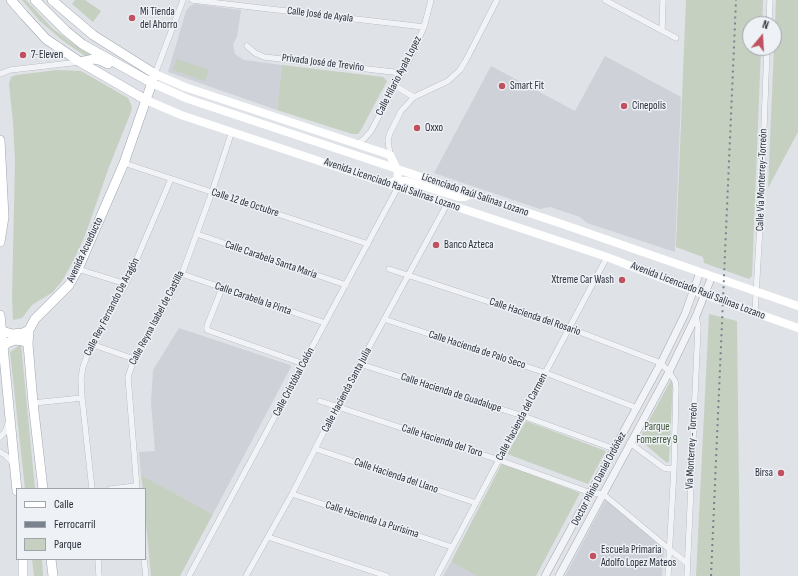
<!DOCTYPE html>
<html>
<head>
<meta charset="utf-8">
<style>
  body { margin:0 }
  #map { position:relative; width:798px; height:576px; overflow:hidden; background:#dfe2e7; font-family:"Sofia Sans Condensed",sans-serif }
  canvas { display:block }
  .legend { position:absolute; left:16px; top:488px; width:130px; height:72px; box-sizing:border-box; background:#eef1f5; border:1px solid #a0a4ab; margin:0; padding:5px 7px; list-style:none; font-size:12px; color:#2a303c }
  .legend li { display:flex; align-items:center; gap:8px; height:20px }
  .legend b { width:20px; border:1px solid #a0a4ab }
  .north { position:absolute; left:742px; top:16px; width:40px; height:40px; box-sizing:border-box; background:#eef1f5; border:1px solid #a0a4ab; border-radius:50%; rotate:18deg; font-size:11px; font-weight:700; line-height:16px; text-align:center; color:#2a303c }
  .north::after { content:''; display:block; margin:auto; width:14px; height:18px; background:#bf5160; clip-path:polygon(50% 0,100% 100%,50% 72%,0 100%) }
</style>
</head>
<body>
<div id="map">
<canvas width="798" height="576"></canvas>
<ul class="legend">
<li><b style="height:5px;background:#fff"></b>Calle</li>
<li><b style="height:5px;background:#7a828f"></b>Ferrocarril</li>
<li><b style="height:11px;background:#c5d0c1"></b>Parque</li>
</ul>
<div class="north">N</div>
</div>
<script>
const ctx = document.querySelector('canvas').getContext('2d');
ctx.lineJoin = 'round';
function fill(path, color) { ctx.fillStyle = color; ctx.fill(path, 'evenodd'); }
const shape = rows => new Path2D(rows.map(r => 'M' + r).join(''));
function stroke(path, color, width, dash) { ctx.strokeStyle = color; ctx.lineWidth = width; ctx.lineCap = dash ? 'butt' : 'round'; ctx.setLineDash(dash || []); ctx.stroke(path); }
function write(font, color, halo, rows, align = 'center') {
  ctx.font = font + ' "Sofia Sans Condensed",sans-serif'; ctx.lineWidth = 3; ctx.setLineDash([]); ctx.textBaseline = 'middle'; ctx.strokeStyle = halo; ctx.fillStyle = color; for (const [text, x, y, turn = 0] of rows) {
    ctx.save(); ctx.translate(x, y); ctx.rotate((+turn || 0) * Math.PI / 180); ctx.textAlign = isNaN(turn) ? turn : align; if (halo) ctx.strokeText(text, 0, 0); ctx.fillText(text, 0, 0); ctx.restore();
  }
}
fill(shape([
  [195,4,241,10,237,37,233,44,235,54,244,60,282,65,277,110,168,72,186,11,190,6],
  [605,56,681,97,675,252,587,223,580,217,550,207,540,209,434,173,491,66,575,111],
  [179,328,290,365,291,367,213,514,141,475,139,452,155,451,151,403,153,370],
  [607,497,664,548,662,576,565,576],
  [451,562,477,576,443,576]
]), '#ced1d8');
fill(shape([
  [22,0,26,0,52,28,73,44,93,56,85,56,62,40,40,21],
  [75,0,85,0,101,11,93,22,72,4],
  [686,0,763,0,762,24,750,24,750,48,761,48,752,276,749,279,704,263,703,257,676,247],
  [776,0,798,0,798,132,768,188],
  [177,59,209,70,205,81,173,70],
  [282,65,383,77,387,81,361,130,358,134,352,134,277,110],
  [57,70,81,71,128,98,132,107,131,112,109,167,86,233,74,260,62,281,53,292,32,305,22,318,13,320,12,298,15,161,13,122,9,84,11,77,16,75],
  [709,314,737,321,740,576,696,576],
  [21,344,35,489,25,489,10,352],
  [671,380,673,381,669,461,667,463,641,441,640,437],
  [526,421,606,451,588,484,507,454],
  [502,463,580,493,536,576,477,576,451,562],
  [141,475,213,514,180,576,151,576,145,513,145,489,143,489],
  [32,559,42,559,43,576,34,576]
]), '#c5d0c1');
const minor = shape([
  [192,0,424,27],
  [605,0,676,38],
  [769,24,770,0],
  [662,31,663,0],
  [247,46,255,53,264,57,402,73],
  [0,74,10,70,80,62],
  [155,74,183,0],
  [395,86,414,97],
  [356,144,364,139,371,131,412,54,424,27,431,0],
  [390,155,388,140,390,133,401,111,414,97,448,81,460,70,465,62,497,0],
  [124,163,368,244],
  [197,234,346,285],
  [78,269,126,284],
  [389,269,569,328,661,363,669,372,675,381,676,388,674,468,668,576],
  [182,274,325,323],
  [222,288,207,326,207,330,304,364],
  [755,313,761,206,767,48],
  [384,319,546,373,637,408],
  [91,344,134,359],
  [360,364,523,416,609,447],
  [320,401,499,460,591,493,603,494,669,549,687,563],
  [33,403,82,398],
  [0,437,5,432,9,421],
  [630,443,664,468,669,469,674,468],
  [316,449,476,503],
  [0,452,5,455,13,463],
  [92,489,82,398,81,378,83,367,91,344,126,284,171,179],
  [110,489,136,486],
  [137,489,128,377,134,359,163,309,182,274,212,192,232,131],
  [292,494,452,547],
  [268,537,387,576],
  [98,559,99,576],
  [144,559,146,576],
  [189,576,398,187],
  [246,576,292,494,337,406,447,204],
  [437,576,607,257],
  [687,576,698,327,696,316]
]);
const tertiary = shape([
  [545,576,661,363,685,314,700,272],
  [559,576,669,372,696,316,712,276]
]);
const primary = shape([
  [11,0,24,15,46,39,80,62,146,100],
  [35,0,66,31,82,44,152,83],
  [80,62,94,59,99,60,108,64],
  [0,140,4,217,0,242],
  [0,315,17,491],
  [2,331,12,334,23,333,29,330],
  [3,347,7,343,15,340,23,341,28,344],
  [43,489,33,403,28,344,29,330,35,319,69,285,78,269,124,163,155,74,93,35,52,0],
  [23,559,23,576],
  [51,559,53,576]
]);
stroke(minor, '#a5a9b0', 6);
stroke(tertiary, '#a5a9b0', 8);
stroke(primary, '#a0a7b1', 10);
stroke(minor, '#f1f3f6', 5.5);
stroke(tertiary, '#f1f3f6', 7);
stroke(shape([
  [155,74,185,87,390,155,398,172,397,180,389,184],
  [152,83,188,99,562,224,798,306],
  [146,100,181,115,607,257,706,295,798,328],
  [398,187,402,181,407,181,458,197,465,197,471,194]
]), '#fff', 8);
stroke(primary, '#fff', 9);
stroke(shape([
  [711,576,736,0]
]), '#7a828f', 2, [2, 4]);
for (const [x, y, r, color] of [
  [132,18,4,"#bf5160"],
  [23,55,4,"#bf5160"],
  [502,86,4,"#bf5160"],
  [624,106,4,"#bf5160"],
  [417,128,4,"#bf5160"],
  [436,245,4,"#bf5160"],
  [622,280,4,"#bf5160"],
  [781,473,4,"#bf5160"],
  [593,556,4,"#bf5160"]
]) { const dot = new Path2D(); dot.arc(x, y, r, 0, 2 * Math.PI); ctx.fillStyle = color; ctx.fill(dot); stroke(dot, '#eef1f5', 1.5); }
write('11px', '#2a303c', '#eef1f5', [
  ["Mi Tienda",140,12],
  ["del Ahorro",140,25],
  ["7-Eleven",31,55],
  ["Smart Fit",510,86],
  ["Cinepolis",632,106],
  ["Oxxo",425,128],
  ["Banco Azteca",444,245],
  ["Xtreme Car Wash",614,280,"right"],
  ["Birsa",773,473,"right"],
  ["Escuela Primaria",601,550],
  ["Adolfo Lopez Mateos",601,563]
], 'left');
write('11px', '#2a303c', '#eef1f5', [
  ["Calle José de Ayala",320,15,7],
  ["Privada José de Treviño",323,63,7],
  ["Calle Hilario Ayala Lopez",399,76,-63],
  ["Calle Vía Monterrey-Torreón",762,180,-88],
  ["Avenida Licenciado Raúl Salinas Lozano",392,185,19],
  ["Licenciado Raúl Salinas Lozano",475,195,19],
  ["Calle 12 de Octubre",245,203,18],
  ["Avenida Acueducto",85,250,-65],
  ["Calle Carabela Santa María",271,260,19],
  ["Avenida Licenciado Raúl Salinas Lozano",698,291,21],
  ["Calle Carabela la Pinta",253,299,19],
  ["Calle Rey Fernando De Aragón",112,307,-63],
  ["Calle Hacienda del Rosario",535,317,19],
  ["Calle Reyna Isabel de Castilla",157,318,-62],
  ["Calle Hacienda de Palo Seco",477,350,18],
  ["Calle Cristóbal Colón",294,382,-62],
  ["Calle Hacienda Santa Julia",347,390,-62],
  ["Calle Hacienda de Guadalupe",451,393,18],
  ["Calle Hacienda del Carmen",522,417,-62],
  ["Calle Hacienda del Toro",442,441,18],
  ["Via Monterrey - Torreón",692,446,-87],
  ["Calle Hacienda del Llano",396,476,19],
  ["Doctor Plinio Daniel Ordóñez",599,479,-62],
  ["Calle Hacienda La Purísima",372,520,18]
]);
write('11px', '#3e5639', '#eef1f5', [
  ["Parque",657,427],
  ["Fomerrey 9",657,440]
]);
</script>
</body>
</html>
